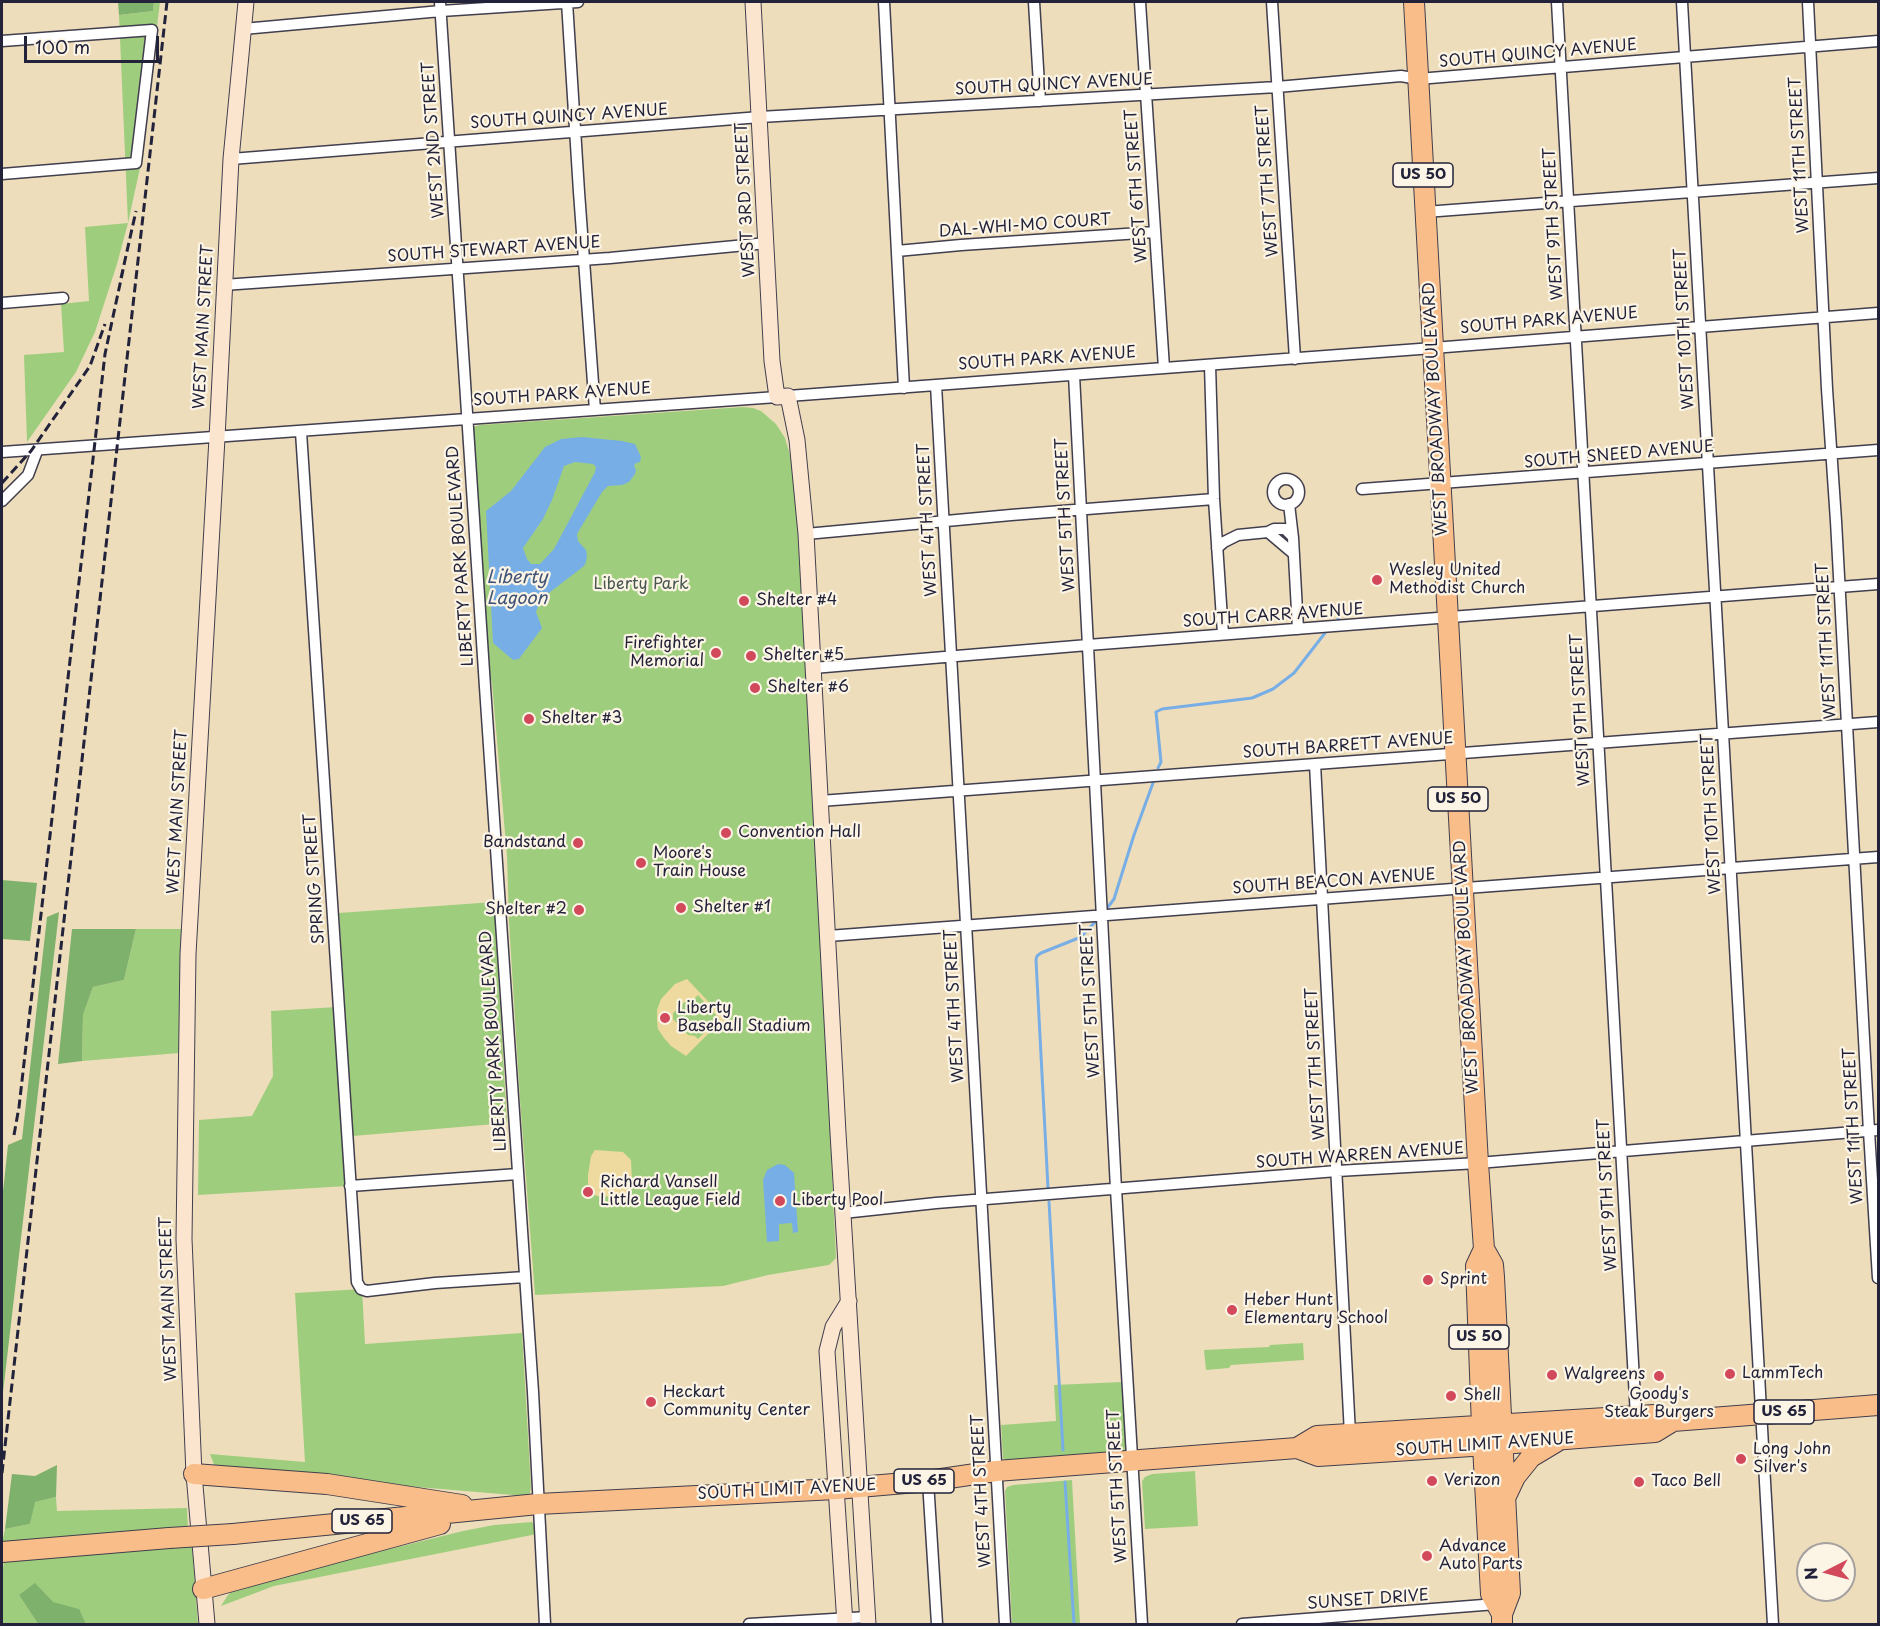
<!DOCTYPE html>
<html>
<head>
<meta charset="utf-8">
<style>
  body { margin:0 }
  #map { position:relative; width:1880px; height:1626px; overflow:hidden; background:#edb; font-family:"Playpen Sans",sans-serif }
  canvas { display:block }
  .frame { position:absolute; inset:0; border:3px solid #22223b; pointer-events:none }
  .north { position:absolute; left:1796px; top:1542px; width:60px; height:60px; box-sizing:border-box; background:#fcf5e5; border:2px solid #a5a1a1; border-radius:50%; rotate:264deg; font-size:16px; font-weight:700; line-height:24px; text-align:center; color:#22223b }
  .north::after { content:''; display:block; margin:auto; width:21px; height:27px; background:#d1495b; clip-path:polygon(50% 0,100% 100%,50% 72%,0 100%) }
  .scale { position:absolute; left:24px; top:36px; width:135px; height:27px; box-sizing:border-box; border:3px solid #22223b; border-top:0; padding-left:8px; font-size:18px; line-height:21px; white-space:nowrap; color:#22223b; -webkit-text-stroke:4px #fcf5e5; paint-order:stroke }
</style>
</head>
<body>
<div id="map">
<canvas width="1880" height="1626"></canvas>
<div class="frame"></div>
<div class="north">N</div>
<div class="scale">100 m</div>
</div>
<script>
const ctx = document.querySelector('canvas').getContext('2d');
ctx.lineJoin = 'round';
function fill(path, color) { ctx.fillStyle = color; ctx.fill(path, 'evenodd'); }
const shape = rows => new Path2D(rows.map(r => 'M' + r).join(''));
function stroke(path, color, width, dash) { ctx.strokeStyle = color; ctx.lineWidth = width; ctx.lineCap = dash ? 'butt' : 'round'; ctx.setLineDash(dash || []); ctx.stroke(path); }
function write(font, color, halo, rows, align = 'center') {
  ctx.font = font + ' "Playpen Sans",sans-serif'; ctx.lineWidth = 4.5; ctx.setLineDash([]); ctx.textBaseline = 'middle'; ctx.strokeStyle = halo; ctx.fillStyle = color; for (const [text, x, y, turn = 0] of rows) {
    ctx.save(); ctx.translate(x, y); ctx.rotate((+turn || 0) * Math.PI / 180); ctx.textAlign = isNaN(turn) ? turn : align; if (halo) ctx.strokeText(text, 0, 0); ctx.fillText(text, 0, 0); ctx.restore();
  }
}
fill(shape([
  [154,2,160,2,140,168,128,223,117,264,95,332,76,372,27,442,24,355,64,352,61,304,89,301,85,227,128,223,119,15,153,11],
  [743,407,753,408,761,411,776,424,785,438,792,462,795,486,817,858,836,1258,829,1265,768,1275,723,1286,535,1295,520,1100,509,922,507,856,492,683,486,659,471,433,473,427,480,425],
  [494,902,507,1123,353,1136,339,913],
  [136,929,181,929,179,1053,82,1061,83,1015,93,987,124,980],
  [337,1007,347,1186,198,1195,199,1120,252,1116,273,1076,271,1011],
  [362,1289,365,1344,522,1333,531,1487,530,1493,525,1496,225,1471,215,1467,210,1454,305,1462,295,1293],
  [1303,1343,1304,1360,1231,1365,1229,1368,1206,1370,1204,1350,1269,1347,1270,1345],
  [1122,1382,1126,1445,1124,1451,1116,1454,1009,1462,1003,1458,1001,1425,1056,1421,1054,1385],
  [1195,1471,1198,1526,1145,1529,1142,1481,1145,1477,1152,1474],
  [1072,1480,1080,1624,1012,1624,1005,1491,1007,1487,1013,1485],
  [56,1497,57,1511,187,1508,188,1529,2,1543,5,1529,30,1524,34,1502],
  [532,1522,536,1526,537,1534,274,1586,221,1606,228,1595,235,1589,247,1584,463,1531,494,1525],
  [192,1545,198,1624,86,1624,78,1609,19,1595,38,1624,2,1624,2,1579,4,1560]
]), '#9ece7d');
fill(shape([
  [118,2,154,2,153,11,119,15],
  [2,880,37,883,30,941,2,939],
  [59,912,2,1401,2,1201,8,1145,22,1139,47,917],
  [72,929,136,929,124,980,93,987,83,1015,82,1061,58,1064],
  [57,1465,56,1497,35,1502,30,1524,5,1529,12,1474,35,1476],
  [35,1583,53,1602,79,1609,86,1624,38,1624,19,1595]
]), '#7eb16c');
fill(shape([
  [687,979,719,1013,725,1013,727,1018,724,1023,719,1023,686,1056,671,1046,664,1038,658,1029,657,1020,657,1010,661,999,675,984],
  [698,995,716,1015,716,1021,698,1039,695,1036,688,1035,673,1019,673,1013,688,999,695,998],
  [595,1150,623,1152,631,1160,632,1181,630,1194,622,1197,597,1196,592,1193,588,1184,588,1175,591,1156]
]), '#eeda9e');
fill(shape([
  [582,437,622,441,635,444,641,457,640,462,636,463,634,466,636,470,635,474,629,482,622,485,608,486,602,492,577,534,578,541,586,550,587,556,586,562,584,566,545,596,539,604,536,612,542,628,519,659,513,660,493,643,486,511,511,491,545,447,561,439],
  [575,462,593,464,596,467,595,472,554,549,540,564,531,564,527,559,523,548,543,519,552,500,564,466],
  [778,1164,785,1165,794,1173,798,1232,793,1233,792,1223,779,1224,779,1241,767,1242,763,1180,767,1170]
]), '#78aee6');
stroke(shape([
  [1338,619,1339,617],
  [1158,768,1161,762,1156,712,1162,709,1252,698,1273,689,1294,673,1325,633],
  [1108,907,1114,899,1134,835,1153,783],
  [1048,1188,1036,960,1037,956,1041,953,1081,937,1095,922],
  [1049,1202,1063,1450],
  [1065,1482,1074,1624]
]), '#78aee6', 3);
const street = shape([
  [440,2,485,687,533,1392,545,1624],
  [567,2,579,192,595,410],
  [884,2,904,388],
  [1034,2,1040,101],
  [1140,2,1164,368],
  [1272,2,1295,359],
  [1557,2,1636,1416],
  [1682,2,1773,1624],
  [1808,2,1827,389,1836,521,1869,1131,1878,1278],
  [243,29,441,11,578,2],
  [2,41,152,30,136,163,2,174],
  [231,159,760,117,1277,87,1401,76,1418,79,1878,41],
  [1425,212,1878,178],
  [897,251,961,245,1155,232],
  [223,285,610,258,767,243],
  [2,303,63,298],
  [1210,365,1214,499,1223,634],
  [1074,375,1116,1189,1142,1624],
  [936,385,1005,1624],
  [788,396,1433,348,1878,313],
  [301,432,357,1282,361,1289,367,1291,435,1283,525,1277],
  [2,452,777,397],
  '1273 492a13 13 0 1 1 26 0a13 13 0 1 1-26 0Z',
  [1362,489,1878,450],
  [2,501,28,475,37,451],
  [1289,504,1293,538,1298,629],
  [1268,532,1294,554],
  [806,534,1011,515,1214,499],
  [1217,548,1224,542,1238,535,1268,532,1274,529,1285,529,1293,537],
  [813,668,1088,645,1878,584],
  [1315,764,1350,1434],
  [820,801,1878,722],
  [828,936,1878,857],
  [350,1186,518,1174],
  [843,1213,936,1203,1337,1171,1478,1163,1878,1130],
  [928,1481,937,1624],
  [749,1624,868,1617],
  [1242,1624,1496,1604]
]);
const secondary = shape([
  [753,2,772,361,777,397,788,396,797,440,806,534,838,1133,868,1624],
  [207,1624,194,1474,184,1239,188,954,217,438,231,159,246,2],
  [845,1624,827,1351,833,1327,849,1301]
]);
const highway = shape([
  [1414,2,1478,1163,1484,1249,1493,1265,1494,1277,1510,1593,1502,1614,1502,1624],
  [1484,1249,1476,1266,1482,1427,1491,1594,1502,1614],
  [1297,1448,1318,1456,1502,1444,1655,1432,1673,1421],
  [194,1474,327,1484,462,1505],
  [1506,1496,1515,1477,1531,1457,1556,1442],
  [233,1534,538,1504,836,1489,928,1481,996,1471,1297,1448,1317,1436,1654,1415,1673,1421,1878,1405],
  [2,1552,169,1538],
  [203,1589,440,1524]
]);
stroke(street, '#413e4e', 13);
stroke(secondary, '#413e4e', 17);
stroke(highway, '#413e4e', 22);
stroke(street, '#fff', 10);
stroke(secondary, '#fce5cf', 15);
stroke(highway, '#f8bd88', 20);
stroke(shape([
  [121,278,136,211],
  [2,483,31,451,90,366,105,324],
  [14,1135,19,1107,105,354,123,270],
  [2,1473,167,2]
]), '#22223b', 3, [9, 4.5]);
const highwayBridge = shape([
  [169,1538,233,1534]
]);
stroke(highwayBridge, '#413e4e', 22, []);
stroke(highwayBridge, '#f8bd88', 20);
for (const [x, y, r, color] of [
  [1377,580,6,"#d1495b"],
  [744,601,6,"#d1495b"],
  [716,653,6,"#d1495b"],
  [751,656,6,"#d1495b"],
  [755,688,6,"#d1495b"],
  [529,719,6,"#d1495b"],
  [726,833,6,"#d1495b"],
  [578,843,6,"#d1495b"],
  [641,863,6,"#d1495b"],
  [681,908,6,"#d1495b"],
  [579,910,6,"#d1495b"],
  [665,1018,6,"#d1495b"],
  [588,1192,6,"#d1495b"],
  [780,1201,6,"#d1495b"],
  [1428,1280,6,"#d1495b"],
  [1232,1310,6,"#d1495b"],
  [1730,1374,6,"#d1495b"],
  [1552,1375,6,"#d1495b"],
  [1659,1376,6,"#d1495b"],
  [1451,1396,6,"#d1495b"],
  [651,1402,6,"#d1495b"],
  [1741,1459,6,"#d1495b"],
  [1432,1481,6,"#d1495b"],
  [1639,1482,6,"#d1495b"],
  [1427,1556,6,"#d1495b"]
]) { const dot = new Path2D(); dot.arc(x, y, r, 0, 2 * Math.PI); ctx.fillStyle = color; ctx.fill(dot); stroke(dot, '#fcf5e5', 2); }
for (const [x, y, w] of [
  [1423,175,60],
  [1458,799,60],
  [1479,1337,60],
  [1784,1412,60],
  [924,1481,60],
  [362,1521,60]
]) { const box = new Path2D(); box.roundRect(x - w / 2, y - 12, w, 24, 4.5); ctx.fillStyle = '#fcf5e5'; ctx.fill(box); stroke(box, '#22223b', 1.5); }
write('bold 15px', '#22223b', null, [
  ["US 50",1423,175],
  ["US 50",1458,799],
  ["US 50",1479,1337],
  ["US 65",1784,1412],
  ["US 65",924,1481],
  ["US 65",362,1521]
]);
write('16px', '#22223b', '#fcf5e5', [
  ["SOUTH QUINCY AVENUE",1538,54,-5],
  ["SOUTH QUINCY AVENUE",1054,85,-3],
  ["SOUTH QUINCY AVENUE",569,117,-4],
  ["WEST 2ND STREET",434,140,-94],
  ["WEST 11TH STREET",1800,155,-93],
  ["WEST 7TH STREET",1268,181,-94],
  ["WEST 6TH STREET",1137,186,-94],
  ["WEST 3RD STREET",746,200,-93],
  ["WEST 9TH STREET",1554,224,-93],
  ["DAL-WHI-MO COURT",1025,226,-4],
  ["SOUTH STEWART AVENUE",494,250,-4],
  ["SOUTH PARK AVENUE",1549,321,-5],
  ["WEST MAIN STREET",204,327,-87],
  ["WEST 10TH STREET",1685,329,-93],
  ["SOUTH PARK AVENUE",1047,359,-4],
  ["SOUTH PARK AVENUE",562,395,-4],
  ["WEST BROADWAY BOULEVARD",1436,409,-93],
  ["SOUTH SNEED AVENUE",1619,455,-5],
  ["WEST 5TH STREET",1066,515,-93],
  ["WEST 4TH STREET",928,520,-93],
  ["LIBERTY PARK BOULEVARD",461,556,-94],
  ["SOUTH CARR AVENUE",1273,616,-4],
  ["WEST 11TH STREET",1827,641,-93],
  ["WEST 9TH STREET",1581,710,-93],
  ["SOUTH BARRETT AVENUE",1348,746,-4],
  ["WEST MAIN STREET",178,812,-87],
  ["WEST 10TH STREET",1712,814,-93],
  ["SPRING STREET",315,879,-94],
  ["SOUTH BEACON AVENUE",1334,882,-4],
  ["WEST BROADWAY BOULEVARD",1467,967,-93],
  ["WEST 5TH STREET",1091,1001,-93],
  ["WEST 4TH STREET",955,1006,-93],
  ["LIBERTY PARK BOULEVARD",494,1041,-94],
  ["WEST 7TH STREET",1316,1064,-93],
  ["WEST 11TH STREET",1854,1126,-93],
  ["SOUTH WARREN AVENUE",1360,1156,-4],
  ["WEST 9TH STREET",1608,1195,-93],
  ["WEST MAIN STREET",169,1299,-92],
  ["SOUTH LIMIT AVENUE",1485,1445,-4],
  ["WEST 5TH STREET",1118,1486,-93],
  ["SOUTH LIMIT AVENUE",787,1490,-3],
  ["WEST 4TH STREET",982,1491,-93],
  ["SUNSET DRIVE",1368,1600,-4]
]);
write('16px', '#22223b', '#fcf5e5', [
  ["Wesley United",1389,571],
  ["Methodist Church",1389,589],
  ["Shelter #4",756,601],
  ["Firefighter",704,644,"right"],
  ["Memorial",704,662,"right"],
  ["Shelter #5",763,656],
  ["Shelter #6",767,688],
  ["Shelter #3",541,719],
  ["Convention Hall",738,833],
  ["Bandstand",566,843,"right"],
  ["Moore's",653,854],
  ["Train House",653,872],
  ["Shelter #1",693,908],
  ["Shelter #2",567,910,"right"],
  ["Liberty",677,1009],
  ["Baseball Stadium",677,1027],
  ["Richard Vansell",600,1183],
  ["Little League Field",600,1201],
  ["Liberty Pool",792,1201],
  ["Sprint",1440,1280],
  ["Heber Hunt",1244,1301],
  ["Elementary School",1244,1319],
  ["LammTech",1742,1374],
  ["Walgreens",1564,1375],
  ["Heckart",663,1393],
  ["Community Center",663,1411],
  ["Goody's",1659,1395,"center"],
  ["Steak Burgers",1659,1413,"center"],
  ["Shell",1463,1396],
  ["Long John",1753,1450],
  ["Silver's",1753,1468],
  ["Verizon",1444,1481],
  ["Taco Bell",1651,1482],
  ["Advance",1439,1547],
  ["Auto Parts",1439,1565]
], 'left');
write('16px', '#47564f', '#fcf5e5', [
  ["Liberty Park",641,585]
]);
write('italic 18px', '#405377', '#fcf5e5', [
  ["Liberty",517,578],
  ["Lagoon",517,599]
]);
</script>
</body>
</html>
